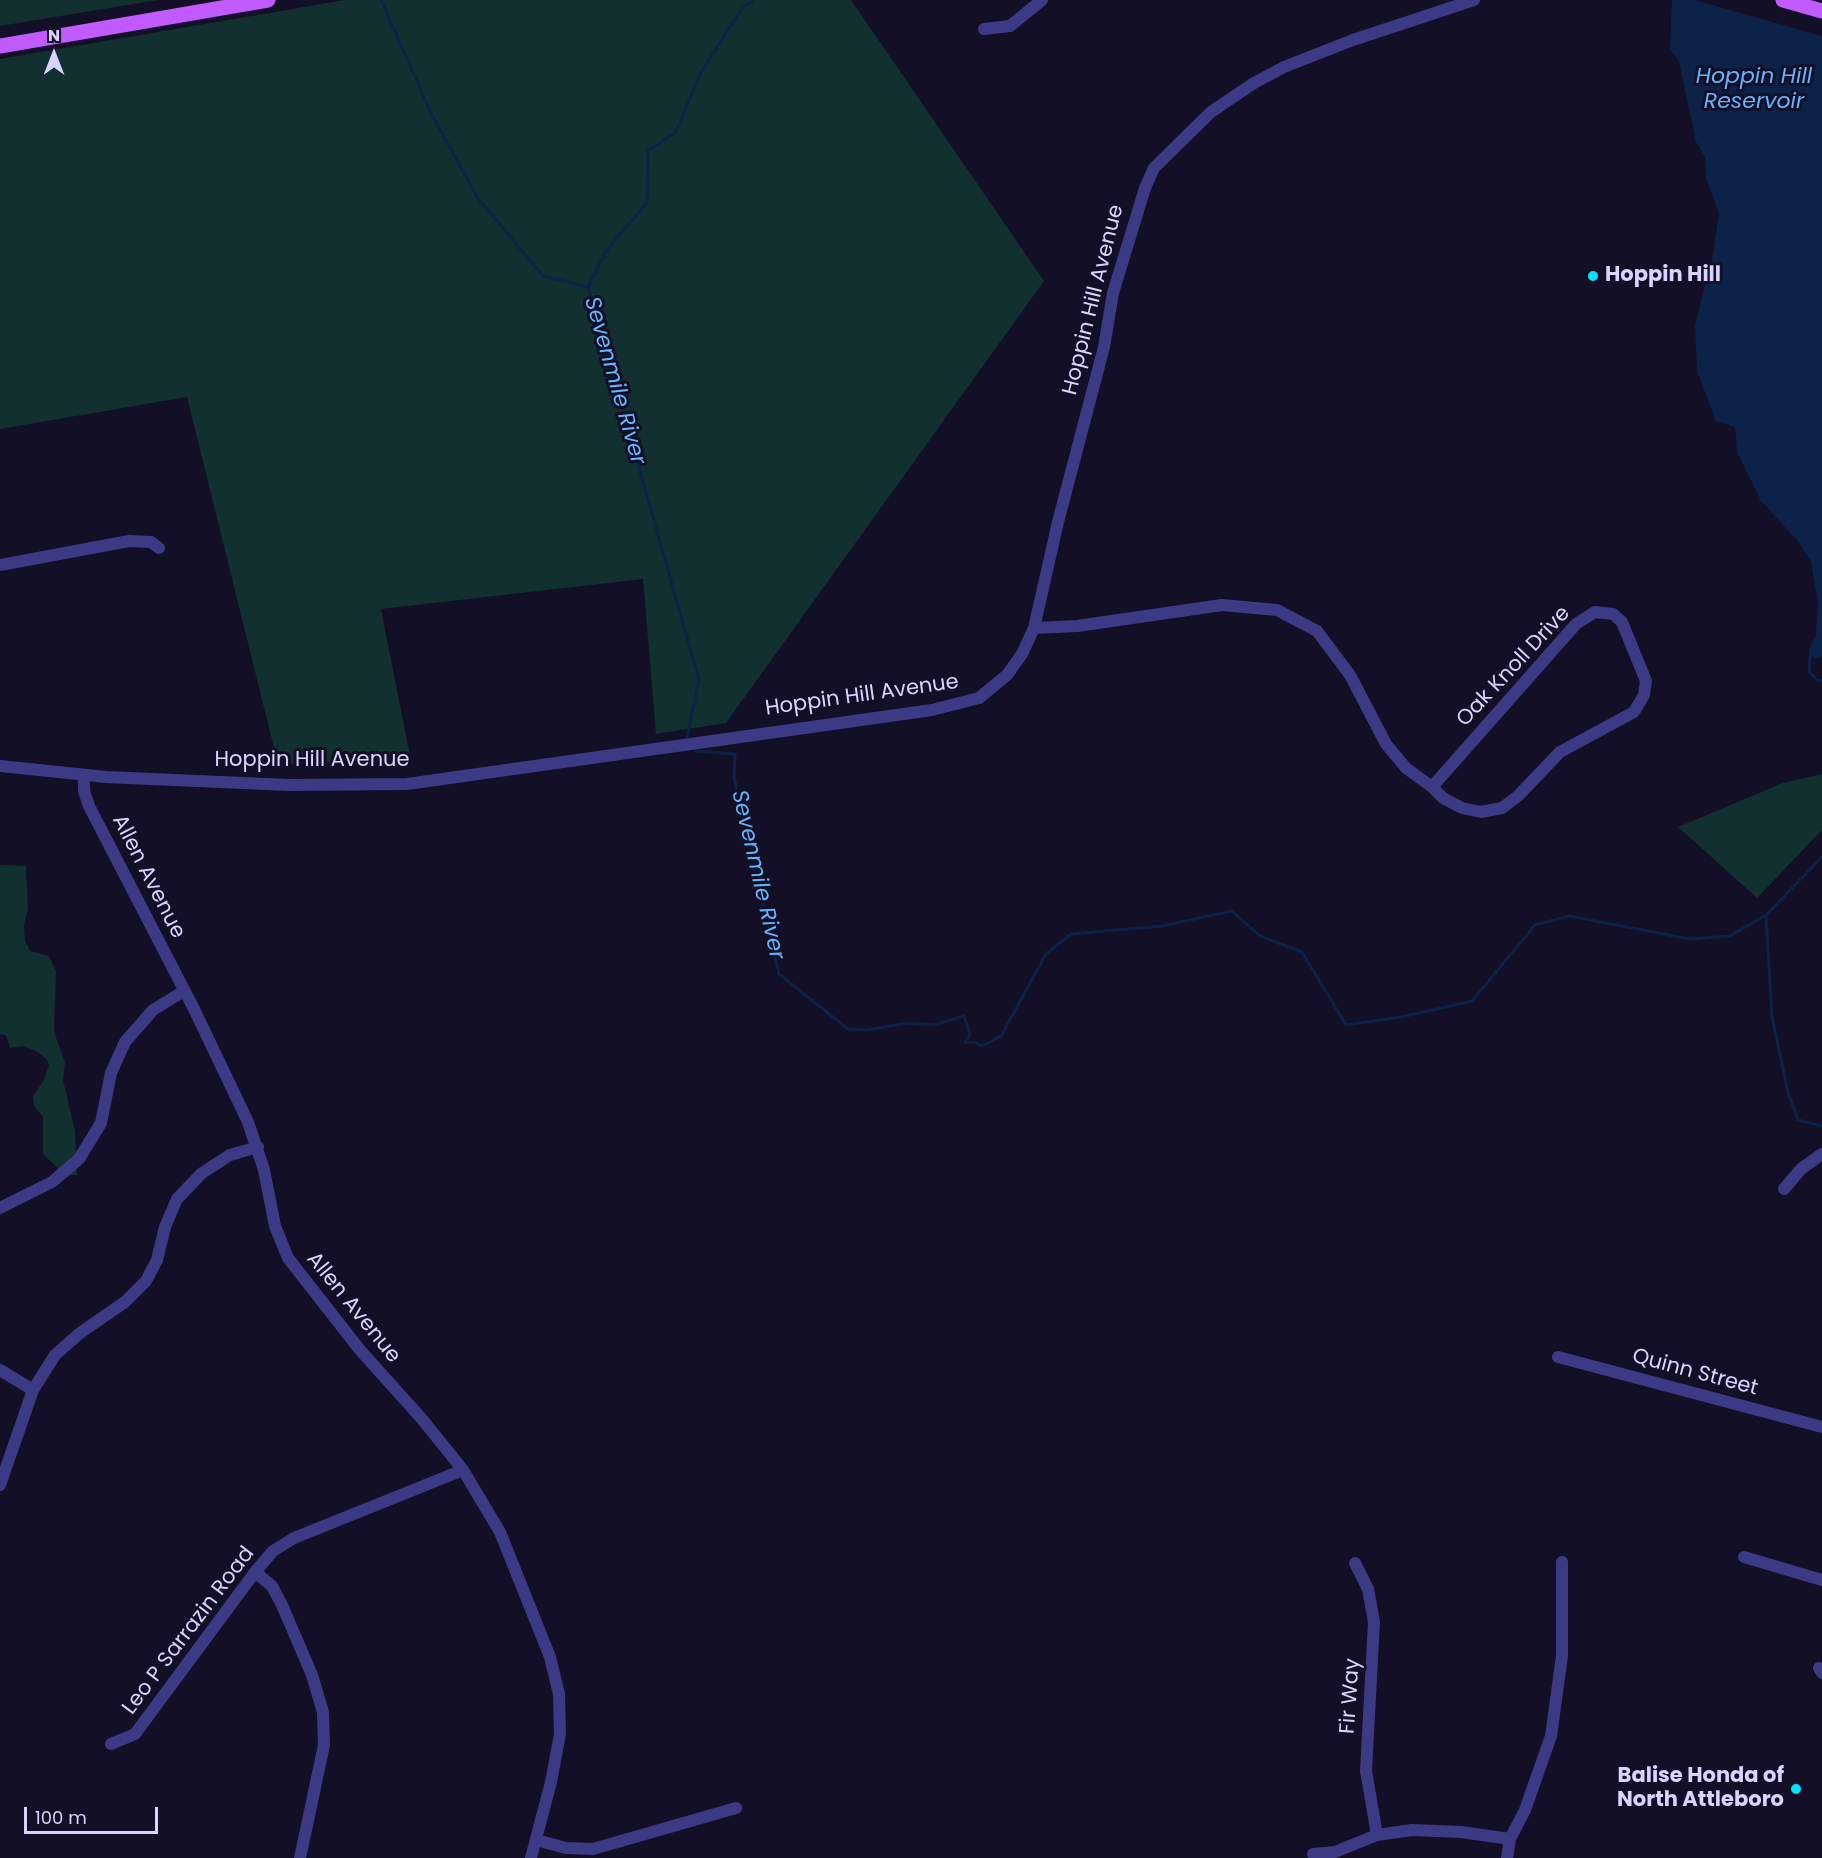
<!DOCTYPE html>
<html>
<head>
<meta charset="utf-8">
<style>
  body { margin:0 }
  #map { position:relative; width:1822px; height:1858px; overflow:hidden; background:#130f26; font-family:Poppins,sans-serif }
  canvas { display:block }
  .north { position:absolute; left:24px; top:24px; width:60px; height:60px; -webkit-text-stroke:4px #130f26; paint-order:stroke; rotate:0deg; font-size:16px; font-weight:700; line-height:24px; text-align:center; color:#d9d4ff }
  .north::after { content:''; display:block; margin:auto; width:21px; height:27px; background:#d9d4ff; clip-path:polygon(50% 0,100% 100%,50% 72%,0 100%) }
  .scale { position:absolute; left:24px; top:1807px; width:134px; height:27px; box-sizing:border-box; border:3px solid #d9d4ff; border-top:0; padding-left:8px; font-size:18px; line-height:21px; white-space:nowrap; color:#d9d4ff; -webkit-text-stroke:4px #130f26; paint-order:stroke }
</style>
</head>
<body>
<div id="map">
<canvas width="1822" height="1858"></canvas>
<div class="north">N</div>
<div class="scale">100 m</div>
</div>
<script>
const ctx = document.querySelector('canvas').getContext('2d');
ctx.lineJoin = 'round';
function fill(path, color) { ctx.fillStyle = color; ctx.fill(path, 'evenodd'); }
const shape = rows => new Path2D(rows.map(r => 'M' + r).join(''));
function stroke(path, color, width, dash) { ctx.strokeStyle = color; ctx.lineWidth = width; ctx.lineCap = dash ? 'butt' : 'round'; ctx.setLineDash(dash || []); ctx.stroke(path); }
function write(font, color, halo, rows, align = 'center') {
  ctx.font = font + ' Poppins,sans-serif'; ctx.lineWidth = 6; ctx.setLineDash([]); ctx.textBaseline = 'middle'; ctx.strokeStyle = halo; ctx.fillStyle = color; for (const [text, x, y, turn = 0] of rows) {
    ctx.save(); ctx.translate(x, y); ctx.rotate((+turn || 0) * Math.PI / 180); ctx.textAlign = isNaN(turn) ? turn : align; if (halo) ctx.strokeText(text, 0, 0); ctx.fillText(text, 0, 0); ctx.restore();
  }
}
fill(shape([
  [0,0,158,0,0,26],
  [345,0,851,0,1044,281,726,723,656,734,643,579,381,609,411,761,278,764,187,397,0,429,0,59],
  [1822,774,1822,830,1757,898,1678,827,1783,783],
  [0,865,26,866,28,909,24,925,25,941,30,951,49,956,56,971,54,1032,65,1062,63,1080,75,1131,77,1175,71,1175,59,1169,43,1154,43,1117,34,1106,33,1096,44,1080,49,1065,47,1060,38,1052,22,1046,10,1048,6,1035,0,1034]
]), '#12302f');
fill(shape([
  [1672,0,1695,0,1822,36,1822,656,1816,659,1811,654,1810,646,1816,636,1818,605,1811,561,1796,539,1761,501,1737,452,1735,427,1716,421,1697,371,1695,325,1712,260,1719,213,1706,178,1705,157,1696,142,1679,61,1670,49]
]), '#0c2248');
stroke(shape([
  [381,0,431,113,477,197,543,276,588,287],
  [1811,649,1809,671,1817,680,1822,681],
  [687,737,699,680,588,287,608,248,647,203,648,151,676,132,700,74,740,11,753,0],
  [696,751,735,754,734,777,779,974,848,1029,868,1030,906,1023,934,1025,964,1016,970,1034,965,1042,977,1043,982,1046,1001,1036,1046,954,1071,934,1162,926,1232,911,1260,936,1302,952,1346,1025,1401,1017,1472,1001,1535,925,1569,916,1690,939,1730,936,1766,915,1822,857],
  [1766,915,1772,1017,1788,1092,1798,1120,1822,1126]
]), '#0c2248', 3);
stroke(shape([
  [984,29,1010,26,1042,0],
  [0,565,129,541,151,542,159,548],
  [1034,628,1077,626,1222,605,1277,610,1317,631,1350,675,1386,744,1406,768,1432,787,1576,624,1595,612,1613,614,1622,622,1646,681,1644,695,1634,712,1560,752,1518,796,1502,808,1481,812,1462,808,1443,798,1432,787],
  [0,766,106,777,289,785,407,784,932,710,979,698,1007,675,1022,654,1034,628,1058,522,1104,347,1113,293,1145,188,1154,168,1211,112,1254,83,1284,67,1353,40,1474,0],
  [84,775,84,791,89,806,194,1009,248,1122,264,1170,275,1226,288,1258,360,1350,422,1419,463,1470,500,1532,550,1657,559,1694,560,1734,551,1782,531,1858],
  [1784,1189,1801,1169,1822,1154],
  [0,1208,52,1182,79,1159,101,1123,111,1073,125,1042,153,1010,184,991],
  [1558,1357,1822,1427],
  [0,1370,33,1390],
  [0,1485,33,1390,55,1355,80,1333,125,1302,146,1281,157,1260,165,1227,177,1199,202,1173,230,1155,258,1147],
  [1744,1557,1822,1580],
  [1355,1563,1368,1589,1374,1622,1366,1771,1377,1835],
  [255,1572,272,1586,282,1605,312,1675,323,1712,324,1745,300,1858],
  [1819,1668,1822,1673],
  [111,1744,135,1734,255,1572,273,1551,294,1538,463,1470],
  [536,1840,566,1848,593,1849,736,1808],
  [1313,1854,1335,1852,1377,1835,1412,1830,1461,1832,1510,1839],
  [1507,1858,1510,1839,1525,1810,1551,1736,1562,1656,1562,1562]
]), '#3d3a85', 12);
stroke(shape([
  [1783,0,1822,11],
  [0,46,268,0]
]), '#c25bff', 15);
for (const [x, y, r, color] of [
  [1593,276,6,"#00e5ff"],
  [1796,1789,6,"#00e5ff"]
]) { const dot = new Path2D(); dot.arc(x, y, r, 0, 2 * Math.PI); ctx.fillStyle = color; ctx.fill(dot); stroke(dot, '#130f26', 2); }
write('bold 21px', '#d9d4ff', '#130f26', [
  ["Hoppin Hill",1605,276],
  ["Balise Honda of",1784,1777,"right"],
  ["North Attleboro",1784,1801,"right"]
], 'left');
write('21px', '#d9d4ff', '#130f26', [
  ["Hoppin Hill Avenue",1094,300,-76],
  ["Oak Knoll Drive",1514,667,-47],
  ["Hoppin Hill Avenue",862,696,-8],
  ["Hoppin Hill Avenue",312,761],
  ["Allen Avenue",148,877,63],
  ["Allen Avenue",353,1308,51],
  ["Quinn Street",1695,1373,15],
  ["Leo P Sarrazin Road",189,1631,-53],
  ["Fir Way",1351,1696,-86]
]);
write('italic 22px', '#62b6ff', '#130f26', [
  ["Hoppin Hill",1754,77],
  ["Reservoir",1754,102],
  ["Sevenmile River",614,381,74],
  ["Sevenmile River",757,875,77]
]);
</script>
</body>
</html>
